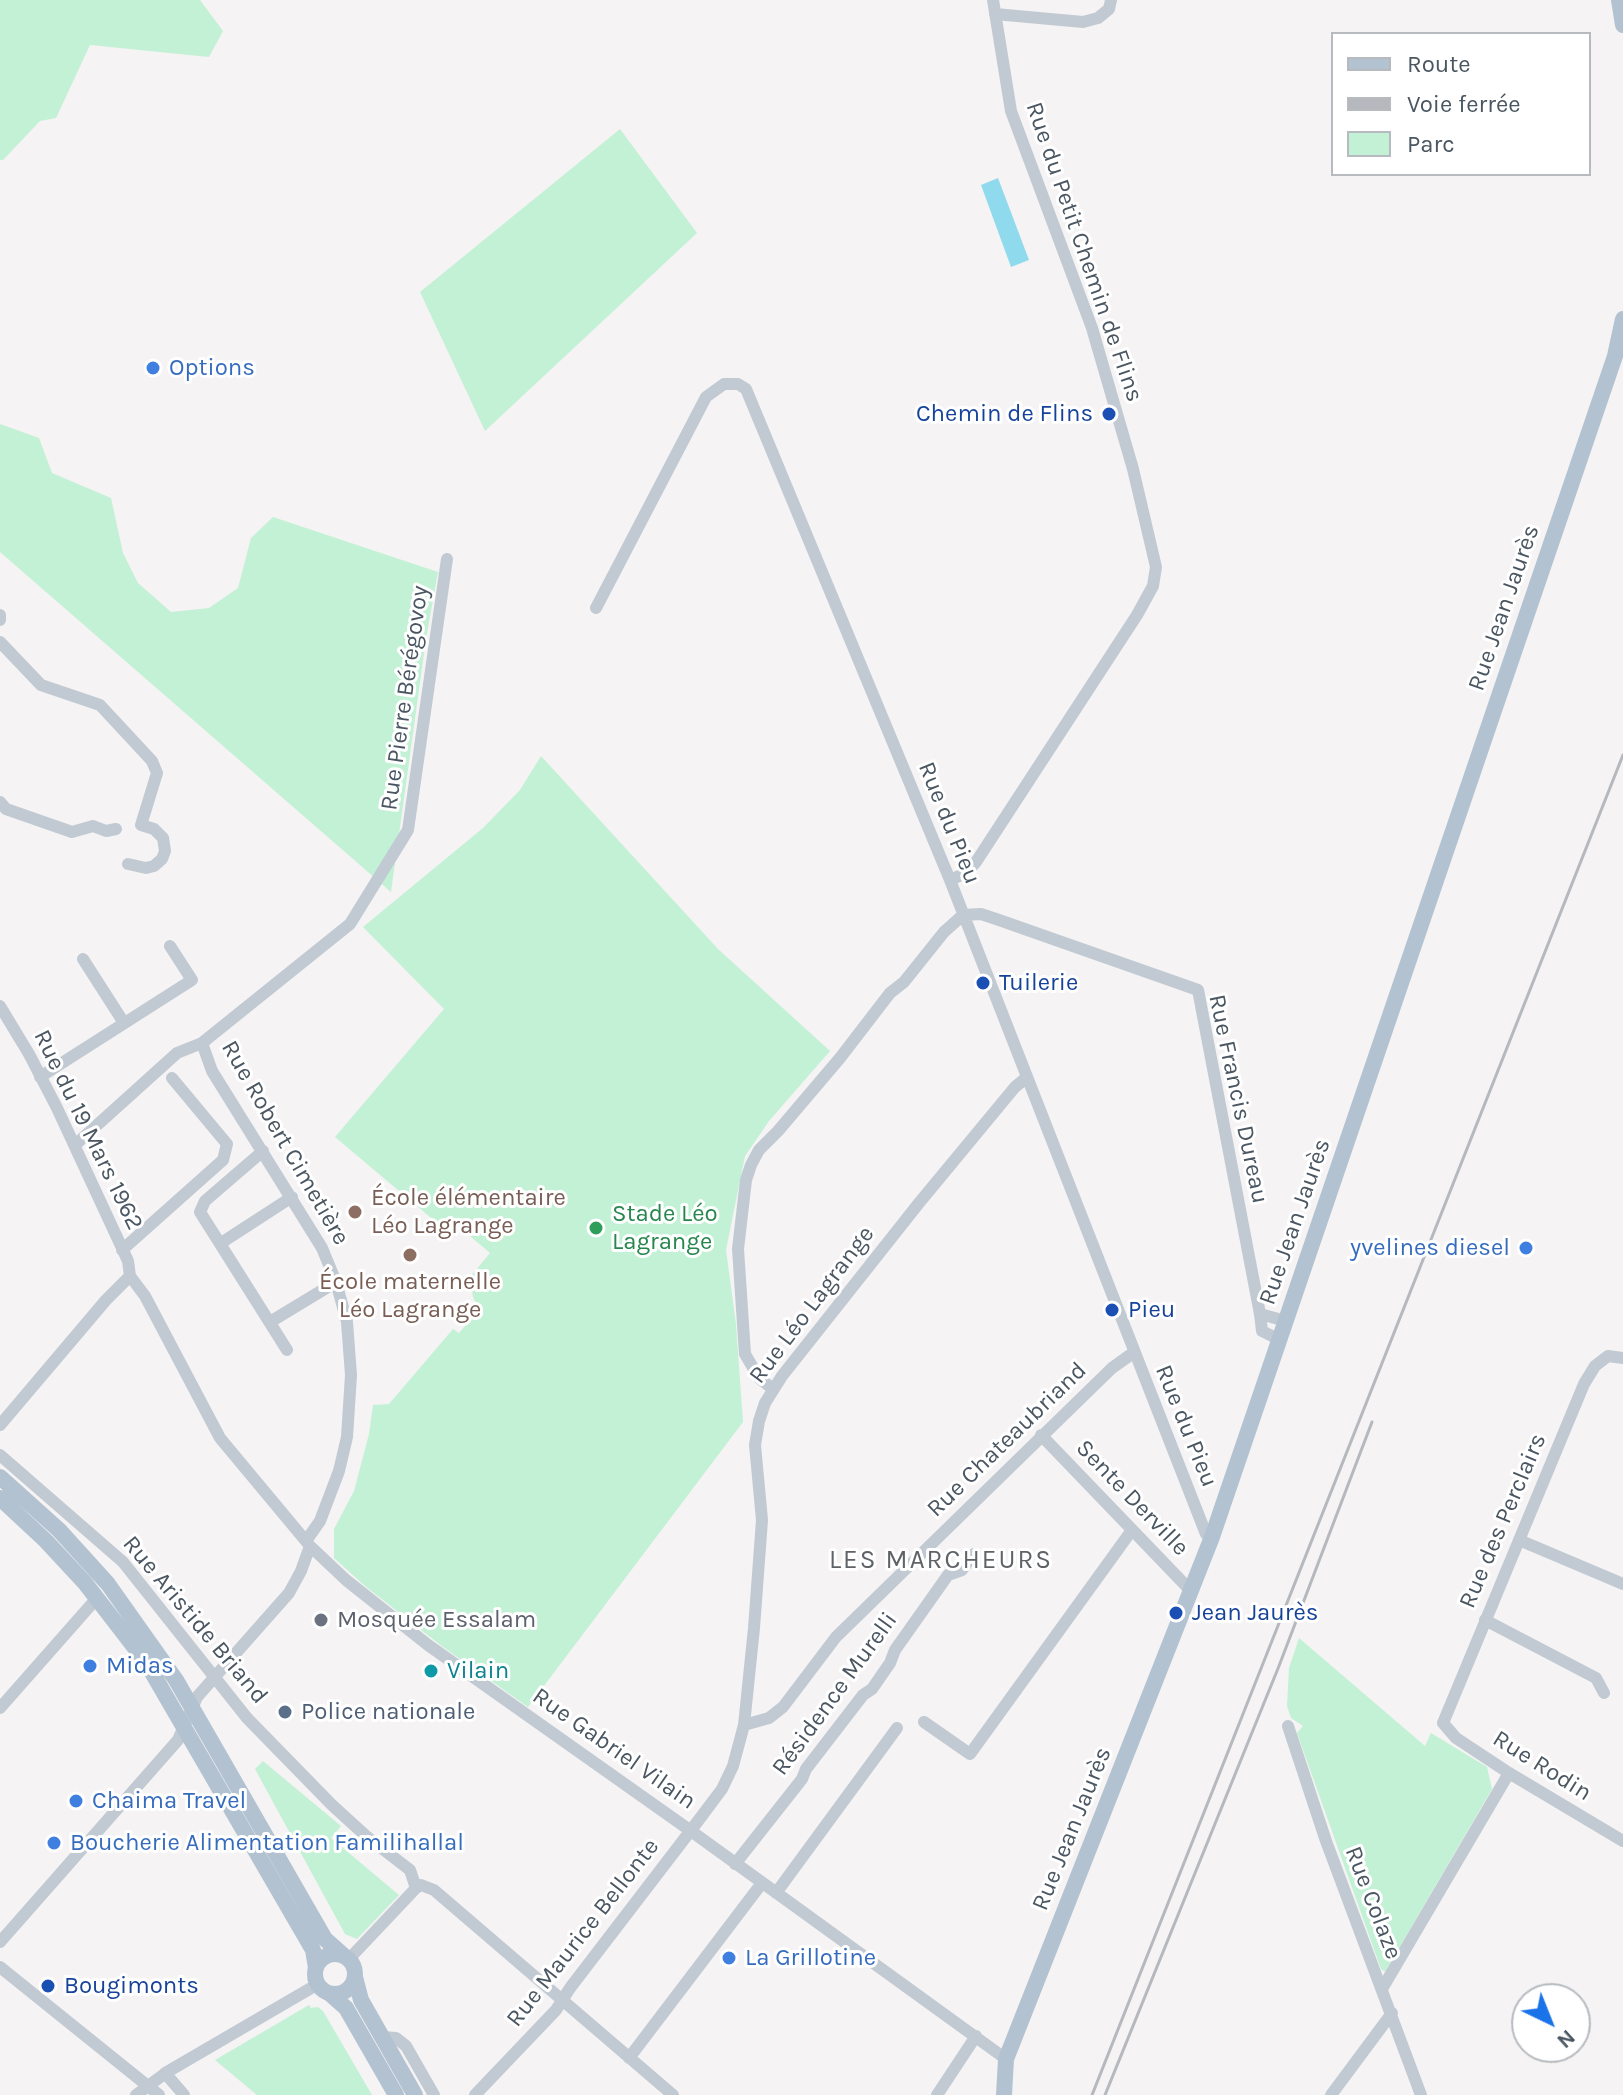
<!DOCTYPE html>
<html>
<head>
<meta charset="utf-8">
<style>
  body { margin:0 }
  #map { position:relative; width:1623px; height:2095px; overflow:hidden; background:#f5f3f3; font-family:Karla,sans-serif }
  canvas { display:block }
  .legend { position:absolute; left:1331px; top:32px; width:260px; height:144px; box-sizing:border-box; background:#fff; border:2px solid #b7bbc0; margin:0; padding:10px 14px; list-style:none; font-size:24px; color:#4a5661 }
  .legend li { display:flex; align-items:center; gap:16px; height:40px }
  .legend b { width:40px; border:2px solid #b7bbc0 }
  .north { position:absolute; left:1511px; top:1983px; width:80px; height:80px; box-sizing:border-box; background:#fff; border:2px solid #b7bbc0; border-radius:50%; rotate:137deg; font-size:22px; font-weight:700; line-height:32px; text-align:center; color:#4a5661 }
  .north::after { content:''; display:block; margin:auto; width:28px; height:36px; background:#1a73e8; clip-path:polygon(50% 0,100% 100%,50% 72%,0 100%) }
</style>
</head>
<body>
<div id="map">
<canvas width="1623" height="2095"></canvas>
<ul class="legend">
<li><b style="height:10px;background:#b3c2d1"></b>Route</li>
<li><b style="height:10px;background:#b5b8bd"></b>Voie ferrée</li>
<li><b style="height:22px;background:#c3f1d5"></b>Parc</li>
</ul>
<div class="north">N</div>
</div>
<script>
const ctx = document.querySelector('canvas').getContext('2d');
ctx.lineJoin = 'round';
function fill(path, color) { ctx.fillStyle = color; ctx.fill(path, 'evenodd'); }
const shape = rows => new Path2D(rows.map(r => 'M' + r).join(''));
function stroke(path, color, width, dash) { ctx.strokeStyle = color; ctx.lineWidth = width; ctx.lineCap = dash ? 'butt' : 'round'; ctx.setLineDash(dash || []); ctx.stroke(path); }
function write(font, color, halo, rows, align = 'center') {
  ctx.font = font + ' Karla,sans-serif'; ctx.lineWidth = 6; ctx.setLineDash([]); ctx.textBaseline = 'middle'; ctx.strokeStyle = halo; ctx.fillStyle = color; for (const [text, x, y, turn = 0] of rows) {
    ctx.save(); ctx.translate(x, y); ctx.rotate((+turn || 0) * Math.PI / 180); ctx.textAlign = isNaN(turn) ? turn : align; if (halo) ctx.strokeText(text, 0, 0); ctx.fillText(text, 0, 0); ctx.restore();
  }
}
fill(shape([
  [0,0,200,0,223,31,209,57,90,45,56,118,40,121,3,160,0,160],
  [620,129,697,233,485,431,420,292],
  [0,424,39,438,52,473,111,498,123,553,138,583,171,612,209,608,238,588,251,538,273,517,438,572,426,639,391,892,0,552],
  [541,756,718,949,830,1051,769,1121,745,1156,726,1250,736,1324,743,1422,528,1707,443,1647,365,1586,334,1558,334,1529,354,1491,369,1434,373,1405,389,1404,453,1329,459,1333,479,1310,473,1297,470,1277,490,1253,457,1225,449,1233,335,1137,444,1009,363,927,483,828,520,790],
  [1299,1638,1425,1746,1431,1733,1487,1767,1492,1789,1385,1972,1381,1969,1297,1733,1303,1726,1291,1718,1287,1706,1289,1668],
  [263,1761,341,1826,331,1838,399,1895,357,1939,345,1934,255,1769],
  [309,2005,311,2008,318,2007,323,2011,372,2095,257,2095,215,2060]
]), '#c3f1d5');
fill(shape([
  [998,178,1029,260,1011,267,981,185]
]), '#90daee');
stroke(shape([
  [995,14,1083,22,1098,18,1109,9,1111,0],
  [596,608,706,397,724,384,738,384,746,389,950,880,1206,1534,1212,1537],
  [0,615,0,620],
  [0,642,41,685,100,705,152,761,157,773,141,825,154,829,163,838,165,851,162,859,154,866,146,868,128,864],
  [0,802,6,809,72,832,93,826,106,831,116,829],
  [950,880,966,873,976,862,1137,615,1153,586,1156,567,1133,469,1092,328,1011,111,993,0],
  [83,959,124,1023],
  [0,1006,29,1054,57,1108,128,1261,130,1276,145,1296,220,1438,310,1546,346,1580,428,1645,691,1831,1006,2059],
  [202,1043,212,1071,322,1248,336,1282,347,1322,351,1375,347,1437,339,1471,320,1521,306,1541],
  [40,1077,192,980,170,946],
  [75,1145,177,1053,202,1043,350,924,408,830,447,559],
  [263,1151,205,1201,200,1212,287,1350],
  [221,1243,292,1197],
  [122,1250,223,1160,227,1144,172,1078],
  [270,1322,336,1282],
  [1280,1340,1262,1331,1260,1314,1286,1321],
  [1623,1358,1608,1356,1595,1366,1584,1384,1443,1723,1456,1738,1509,1773,1623,1841],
  [773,1389,759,1378,745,1354,738,1249,746,1180,751,1165,759,1150,778,1131,840,1058,890,993,904,982,944,932,963,915,981,914,999,920,1198,990,1260,1314],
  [0,1425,106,1300,130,1276],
  [1041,1435,1191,1591],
  [0,1455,123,1562,247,1718,332,1805,366,1836,410,1870,416,1888],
  [1519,1540,1623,1584],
  [1485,1620,1596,1678,1604,1693],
  [0,1708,97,1598],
  [924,1722,970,1754,1132,1530],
  [744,1725,769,1718,783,1707,836,1637,1112,1368,1133,1353],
  [1288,1726,1326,1841,1421,2095],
  [735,1864,802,1779,806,1769,863,1695,872,1689,890,1663,895,1650,948,1575,962,1570,974,1554],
  [416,1888,421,1885,434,1890,673,2095],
  [776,1893,897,1728],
  [0,1942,178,1740,197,1697,289,1593,301,1571,310,1546],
  [349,1959,416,1888],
  [0,1967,159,2095],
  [1382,1989,1509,1773],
  [382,2037,396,2038,406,2046,434,2095],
  [629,2058,762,1883],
  [165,2073,184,2095],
  [136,2095,167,2072,318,1984],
  [475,2095,556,2010,570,1988,698,1821,722,1789,733,1766,744,1725,754,1628,762,1520,755,1445,759,1421,765,1403,782,1376,919,1203,1015,1087,1026,1078],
  [937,2095,976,2036],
  [1331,2095,1392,2013]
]), '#c1cad2', 12);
stroke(shape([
  [1619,0,1623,25],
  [0,1477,59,1530,108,1584,176,1680,325,1939,343,1955],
  [0,1498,46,1541,85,1583,146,1662,313,1950,316,1968],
  '315 1974a20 20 0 1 1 40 0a20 20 0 1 1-40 0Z',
  [355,1977,361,2000,415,2095],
  [329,1993,346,2008,396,2095],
  [1004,2095,1006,2059,1212,1537,1615,356,1623,319]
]), '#b3c2d1', 16);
stroke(shape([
  [1092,2095,1623,755],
  [1105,2095,1279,1666,1372,1422]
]), '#b5b8bd', 3);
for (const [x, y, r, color] of [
  [153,368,8,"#3f7fe0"],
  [1109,414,8,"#1a4fb4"],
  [983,983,8,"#1a4fb4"],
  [355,1212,8,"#8d6e63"],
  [596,1228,8,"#2e9e5b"],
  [1526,1248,8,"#3f7fe0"],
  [410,1255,8,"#8d6e63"],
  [1112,1310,8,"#1a4fb4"],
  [1176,1613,8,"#1a4fb4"],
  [321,1620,8,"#6b7280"],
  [90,1666,8,"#3f7fe0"],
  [431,1671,8,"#0f9aa8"],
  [285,1712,8,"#5c6f8a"],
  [76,1801,8,"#3f7fe0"],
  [54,1843,8,"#3f7fe0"],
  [729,1958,8,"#3f7fe0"],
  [48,1986,8,"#1a4fb4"]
]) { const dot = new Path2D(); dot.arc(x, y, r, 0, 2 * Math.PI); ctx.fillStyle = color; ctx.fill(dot); stroke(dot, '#fff', 3); }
write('24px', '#4a5661', '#fff', [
  ["Rue du Petit Chemin de Flins",1084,252,71],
  ["Rue Jean Jaurès",1504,608,-71],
  ["Rue Pierre Bérégovoy",405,698,-82],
  ["Rue du Pieu",949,823,68],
  ["Rue Francis Dureau",1238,1099,78],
  ["Rue du 19 Mars 1962",88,1130,64],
  ["Rue Robert Cimetière",285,1143,60],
  ["Rue Jean Jaurès",1295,1222,-71],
  ["Rue Léo Lagrange",812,1305,-53],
  ["Rue du Pieu",1186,1426,68],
  ["Rue Chateaubriand",1007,1440,-44],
  ["Sente Derville",1132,1498,46],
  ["Rue des Perclairs",1503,1521,-67],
  ["Rue Aristide Briand",195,1620,50],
  ["Résidence Murelli",835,1694,-54],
  ["Rue Gabriel Vilain",614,1749,35],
  ["Rue Rodin",1542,1766,32],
  ["Rue Jean Jaurès",1072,1829,-68],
  ["Rue Colaze",1373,1903,69],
  ["Rue Maurice Bellonte",583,1933,-52]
]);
write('24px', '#366cbe', '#fff', [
  ["Options",169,368],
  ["yvelines diesel",1510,1248,"right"],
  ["Midas",106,1666],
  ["Chaima Travel",92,1801],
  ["Boucherie Alimentation Familihallal",70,1843],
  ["La Grillotine",745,1958]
], 'left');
write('24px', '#164399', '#fff', [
  ["Chemin de Flins",1093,414,"right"],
  ["Tuilerie",999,983],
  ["Pieu",1128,1310],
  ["Jean Jaurès",1192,1613],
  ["Bougimonts",64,1986]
], 'left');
write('24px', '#785e54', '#fff', [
  ["École élémentaire",371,1198],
  ["Léo Lagrange",371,1226],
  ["École maternelle",410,1282,"center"],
  ["Léo Lagrange",410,1310,"center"]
], 'left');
write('24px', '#27864d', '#fff', [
  ["Stade Léo",612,1214],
  ["Lagrange",612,1242]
], 'left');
write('24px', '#5b616d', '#fff', [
  ["Mosquée Essalam",337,1620]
], 'left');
write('24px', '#0d838f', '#fff', [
  ["Vilain",447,1671]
], 'left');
write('24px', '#4e5e75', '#fff', [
  ["Police nationale",301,1712]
], 'left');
ctx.letterSpacing = '2px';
write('26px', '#5f6368', '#fff', [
  ["LES MARCHEURS",941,1561]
]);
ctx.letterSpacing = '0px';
</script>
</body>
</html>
